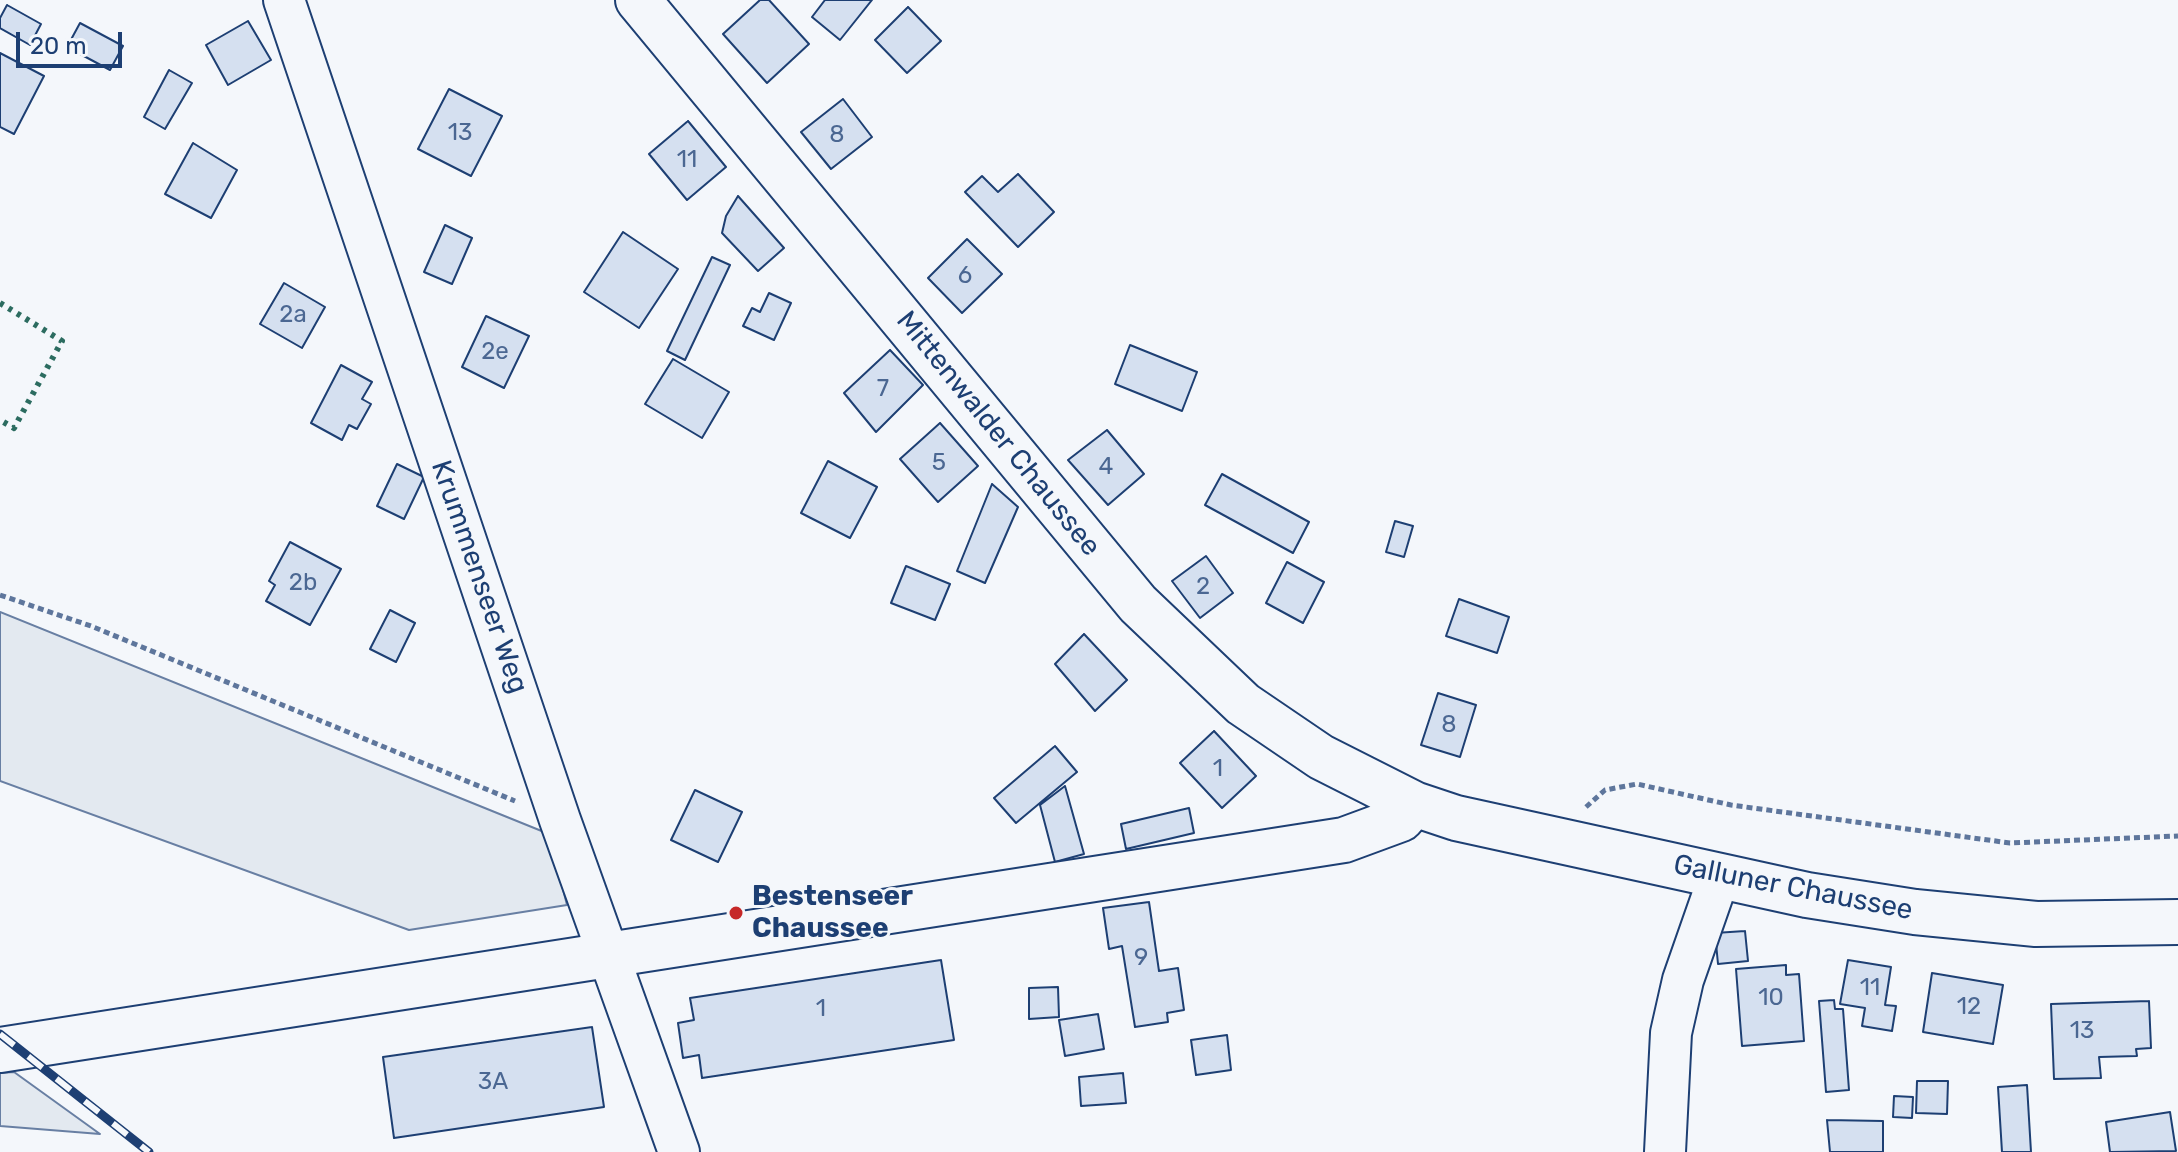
<!DOCTYPE html>
<html>
<head>
<meta charset="utf-8">
<style>
  body { margin:0 }
  #map { position:relative; width:2178px; height:1152px; overflow:hidden; background:#f4f7fb; font-family:Rubik,sans-serif }
  canvas { display:block }
  .scale { position:absolute; left:16px; top:32px; width:106px; height:36px; box-sizing:border-box; border:4px solid #1d3f73; border-top:0; padding-left:10px; font-size:24px; line-height:28px; white-space:nowrap; color:#1d3f73; -webkit-text-stroke:6px #f4f7fb; paint-order:stroke }
</style>
</head>
<body>
<div id="map">
<canvas width="2178" height="1152"></canvas>
<div class="scale">20 m</div>
</div>
<script>
const ctx = document.querySelector('canvas').getContext('2d');
ctx.lineJoin = 'round';
function fill(path, color) { ctx.fillStyle = color; ctx.fill(path, 'evenodd'); }
const shape = rows => new Path2D(rows.map(r => 'M' + r).join(''));
function stroke(path, color, width, dash) { ctx.strokeStyle = color; ctx.lineWidth = width; ctx.lineCap = dash ? 'butt' : 'round'; ctx.setLineDash(dash || []); ctx.stroke(path); }
function write(font, color, halo, rows, align = 'center') {
  ctx.font = font + ' Rubik,sans-serif'; ctx.lineWidth = 6; ctx.setLineDash([]); ctx.textBaseline = 'middle'; ctx.strokeStyle = halo; ctx.fillStyle = color; for (const [text, x, y, turn = 0] of rows) {
    ctx.save(); ctx.translate(x, y); ctx.rotate((+turn || 0) * Math.PI / 180); ctx.textAlign = isNaN(turn) ? turn : align; if (halo) ctx.strokeText(text, 0, 0); ctx.fillText(text, 0, 0); ctx.restore();
  }
}
const green = shape([
  [0,612,549,834,567,905,409,930,0,781,0,612],
  [14,1072,100,1134,0,1126,0,1073,14,1072]
]);
fill(green, '#e3e9f0');
stroke(green, '#687fa3', 2);
const building = shape([
  [760,0,769,0,809,44,767,83,723,34,760,0],
  [825,0,872,0,840,40,812,17,825,0],
  [7,5,41,24,30,45,0,28,0,18,7,5],
  [908,7,941,41,907,73,875,40,908,7],
  [248,21,271,60,228,85,206,45,248,21],
  [80,23,123,46,110,70,67,47,80,23],
  [0,53,44,76,14,134,0,127,0,53],
  [169,70,192,83,165,129,144,117,169,70],
  [449,89,502,116,471,176,418,149,449,89],
  [843,99,872,137,831,169,801,132,843,99],
  [688,121,726,167,687,200,649,154,688,121],
  [193,143,237,170,211,218,165,194,193,143],
  [1018,174,1054,212,1018,247,965,192,982,176,998,192,1018,174],
  [738,196,784,248,758,271,722,233,726,216,738,196],
  [445,225,472,238,452,284,424,272,445,225],
  [623,232,678,269,639,328,584,292,623,232],
  [967,239,1002,274,962,313,928,278,967,239],
  [712,257,730,265,685,360,667,351,712,257],
  [284,283,325,307,302,348,260,324,284,283],
  [769,293,791,303,774,340,743,326,752,308,760,312,769,293],
  [486,316,529,336,504,388,462,367,486,316],
  [1130,345,1197,372,1182,411,1115,384,1130,345],
  [890,350,923,385,876,432,844,393,890,350],
  [673,359,729,392,702,438,645,404,673,359],
  [341,365,372,382,362,399,371,404,357,429,349,425,342,440,311,423,341,365],
  [940,423,978,466,938,502,900,459,940,423],
  [1107,430,1144,474,1108,505,1068,460,1107,430],
  [828,461,877,487,850,538,801,513,828,461],
  [397,464,424,477,404,519,377,506,397,464],
  [1222,474,1309,522,1293,553,1205,505,1222,474],
  [992,484,1018,507,985,583,957,571,992,484],
  [1395,521,1413,526,1404,557,1386,552,1395,521],
  [290,542,341,569,310,625,266,601,275,585,269,581,290,542],
  [1206,556,1233,593,1200,618,1172,581,1206,556],
  [1287,562,1324,582,1303,623,1266,603,1287,562],
  [906,566,950,584,935,620,891,603,906,566],
  [1459,599,1509,617,1497,653,1446,636,1459,599],
  [390,610,415,623,396,662,370,649,390,610],
  [1084,634,1127,680,1095,711,1055,664,1084,634],
  [1438,693,1476,705,1460,757,1421,745,1438,693],
  [1214,731,1256,776,1222,808,1180,763,1214,731],
  [1055,746,1077,772,1016,823,994,798,1055,746],
  [1065,786,1084,854,1055,862,1040,805,1065,786],
  [695,790,742,812,718,862,671,840,695,790],
  [1189,808,1194,833,1126,849,1121,824,1189,808],
  [1149,902,1159,971,1178,968,1184,1010,1167,1013,1168,1022,1135,1027,1122,946,1109,949,1103,908,1149,902],
  [1745,931,1748,961,1718,964,1715,933,1745,931],
  [941,960,954,1040,702,1078,699,1055,683,1058,678,1023,694,1020,690,998,941,960],
  [1848,960,1891,967,1885,1005,1896,1006,1892,1031,1862,1026,1865,1008,1840,1004,1848,960],
  [1786,965,1786,975,1799,974,1804,1041,1742,1046,1736,969,1786,965],
  [1932,973,2003,985,1993,1044,1923,1032,1932,973],
  [1058,987,1059,1017,1029,1019,1029,988,1058,987],
  [1834,1000,1835,1009,1843,1009,1849,1090,1826,1092,1819,1001,1834,1000],
  [2149,1001,2151,1048,2136,1049,2137,1056,2099,1057,2101,1078,2054,1079,2051,1004,2149,1001],
  [1098,1014,1104,1049,1065,1056,1059,1020,1098,1014],
  [592,1027,604,1107,394,1138,383,1057,592,1027],
  [1227,1035,1231,1070,1196,1075,1191,1040,1227,1035],
  [1123,1073,1126,1103,1081,1106,1079,1077,1123,1073],
  [1917,1081,1948,1081,1947,1114,1916,1113,1917,1081],
  [2027,1085,2031,1152,2002,1152,1998,1087,2027,1085],
  [1894,1096,1913,1097,1912,1118,1893,1117,1894,1096],
  [2170,1112,2176,1151,2110,1152,2106,1122,2170,1112],
  [1827,1120,1883,1121,1883,1152,1830,1152,1827,1120]
]);
fill(building, '#d5e0f0');
stroke(building, '#1d3f73', 2);
const minor = shape([
  [284,0,560,820,679,1152],
  [1665,1152,1671,1033,1683,980,1719,877]
]);
const major = shape([
  [638,0,1138,604,1243,704,1321,757,1414,804,1456,818,1807,895,1915,912,2036,924,2178,922],
  [0,1050,1344,840,1401,819,1414,804]
]);
stroke(minor, '#1d3f73', 44);
stroke(major, '#1d3f73', 48);
stroke(shape([
  [0,595,91,626,515,801],
  [1586,807,1605,790,1637,784,1731,805,2010,843,2178,836]
]), '#5e769c', 5, [6, 4]);
stroke(minor, '#f4f7fb', 40);
stroke(major, '#f4f7fb', 44);
const rail = shape([
  [0,1034,149,1152]
]);
stroke(rail, '#1d3f73', 9);
stroke(rail, '#f4f7fb', 6, [18]);
stroke(shape([
  [0,303,62,341,14,428,0,420]
]), '#2c6c60', 6, [4, 6]);
for (const [x, y, r, color] of [
  [736,913,8,"#c62828"]
]) { const dot = new Path2D(); dot.arc(x, y, r, 0, 2 * Math.PI); ctx.fillStyle = color; ctx.fill(dot); stroke(dot, '#f4f7fb', 3); }
write('24px', '#4b6792', null, [
  ["13",460,133],
  ["8",837,135],
  ["11",687,160],
  ["6",965,276],
  ["2a",293,315],
  ["2e",495,352],
  ["7",883,389],
  ["5",939,463],
  ["4",1106,467],
  ["2b",303,583],
  ["2",1203,587],
  ["8",1449,725],
  ["1",1218,769],
  ["9",1141,958],
  ["11",1870,988],
  ["10",1771,998],
  ["12",1969,1007],
  ["1",821,1009],
  ["13",2082,1031],
  ["3A",493,1082]
]);
write('28px', '#1d3f73', '#f4f7fb', [
  ["Mittenwalder Chaussee",998,434,51],
  ["Krummenseer Weg",479,577,71],
  ["Galluner Chaussee",1793,888,11]
]);
write('bold 28px', '#1d3f73', '#f4f7fb', [
  ["Bestenseer",752,897],
  ["Chaussee",752,929]
], 'left');
</script>
</body>
</html>
